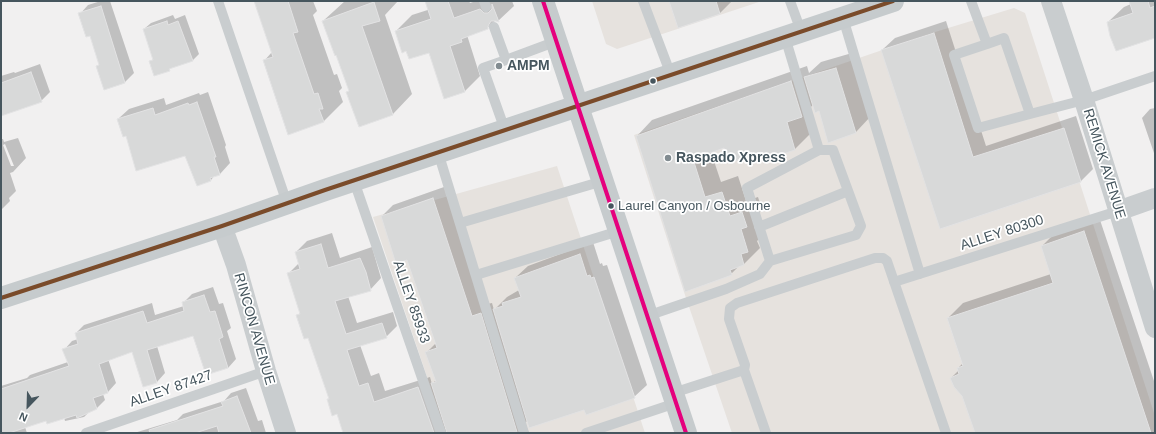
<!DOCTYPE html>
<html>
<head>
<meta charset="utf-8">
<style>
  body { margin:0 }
  #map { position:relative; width:1156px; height:434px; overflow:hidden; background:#f1f0f0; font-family:Arial,sans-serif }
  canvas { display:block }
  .frame { position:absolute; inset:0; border:2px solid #46565e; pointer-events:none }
  .north { position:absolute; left:8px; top:386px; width:40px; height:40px; -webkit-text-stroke:3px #fff; paint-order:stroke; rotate:203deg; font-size:11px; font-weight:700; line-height:16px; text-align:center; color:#46565e }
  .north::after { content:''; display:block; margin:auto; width:14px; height:18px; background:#46565e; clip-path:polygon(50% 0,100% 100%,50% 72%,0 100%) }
</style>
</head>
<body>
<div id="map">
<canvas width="1156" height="434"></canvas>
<div class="frame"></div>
<div class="north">N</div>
</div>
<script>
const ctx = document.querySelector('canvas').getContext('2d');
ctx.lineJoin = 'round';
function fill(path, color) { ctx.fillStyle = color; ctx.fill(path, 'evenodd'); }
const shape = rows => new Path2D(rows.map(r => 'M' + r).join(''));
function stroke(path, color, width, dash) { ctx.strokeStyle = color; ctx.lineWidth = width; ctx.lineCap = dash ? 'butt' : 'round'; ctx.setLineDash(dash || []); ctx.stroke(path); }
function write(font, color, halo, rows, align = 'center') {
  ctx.font = font + ' Arial,sans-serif'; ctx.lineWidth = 3.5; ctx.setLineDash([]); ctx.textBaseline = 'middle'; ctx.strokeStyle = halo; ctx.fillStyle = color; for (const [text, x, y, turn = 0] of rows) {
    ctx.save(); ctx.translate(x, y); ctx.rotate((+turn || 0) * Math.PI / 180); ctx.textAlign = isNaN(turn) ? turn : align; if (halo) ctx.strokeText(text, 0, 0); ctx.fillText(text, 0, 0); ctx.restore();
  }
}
fill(shape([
  [592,1,762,1,617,49,606,44],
  [1014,8,1025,13,1155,416,1155,433,732,433,684,292,634,135,935,32],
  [557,166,645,433,446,433,373,217]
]), '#e6e2de');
fill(shape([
  [101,1,110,1,134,73,125,82,104,88,97,67,100,64,90,34,80,14,88,5],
  [255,1,313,1,317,11,313,15,334,75,337,74,342,88,339,91,343,102,323,122,264,61,272,52],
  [345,1,398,1,385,15,412,94,393,114,359,126,350,90,323,21],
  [443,1,469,1,470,3,476,1,512,1,514,6,498,21,496,20,487,28,467,35,480,76,465,91,445,98,430,52,396,31,412,15,437,7],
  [668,1,732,1,720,13,671,3],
  [1130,1,1155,1,1155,37,1108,22,1124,7,1131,4],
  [173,15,175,19,185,15,199,54,192,61,172,67,169,70,150,62,154,58,144,29,151,23],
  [946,21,986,146,1076,116,1093,169,1081,181,940,227,882,50,895,38],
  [852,53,871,116,856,132,819,110,813,105,804,113,811,133,795,149,764,159,762,151,724,147,711,152,721,182,738,176,746,201,758,197,762,210,757,216,763,235,757,241,760,248,744,264,740,265,731,274,637,136,652,120,807,66,809,73,821,62],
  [40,64,50,92,41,101,1,113,1,76,14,72,15,73],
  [208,92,226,145,225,147,230,163,220,174,215,175,211,180,186,154,126,135,118,119,129,109,164,98,166,105,199,93,200,95],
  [1155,108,1155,156,1142,118,1150,109],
  [18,138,26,158,13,172,10,173,16,191,9,198,10,201,1,210,1,139,3,139,4,142],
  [5,144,14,166,11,166,3,145],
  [444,187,483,305,492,303,494,310,507,297,519,290,515,278,528,266,593,242,600,264,602,263,603,266,607,265,647,385,634,397,528,420,525,423,529,433,344,433,338,412,328,399,330,397,309,337,297,316,301,312,288,274,299,263,296,252,307,241,332,233,340,258,372,247,381,278,370,290,348,296,357,323,393,312,397,326,386,337,360,345,371,376,379,373,385,391,430,377,432,384,436,380,427,352,436,343,408,259,382,216,393,205],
  [1099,217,1155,384,1155,433,976,433,963,396,951,378,959,370,958,368,963,363,948,318,963,303,1051,274,1042,246,1057,231],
  [213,287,219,304,223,303,231,328,227,331,236,359,228,368,193,335,157,346,165,373,157,382,132,351,108,359,116,383,108,392,103,394,105,400,97,408,89,412,84,417,65,421,64,417,47,420,25,427,27,433,1,433,1,386,27,378,30,375,68,362,64,350,72,341,78,339,76,333,84,325,152,303,155,315,184,306,183,303,192,294],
  [246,388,258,421,262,420,266,433,134,433,177,420,183,414,224,401,231,393]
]), '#0003');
const building = shape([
  [254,1,288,1,298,32,293,33,314,94,318,93,323,109,319,109,324,122,288,135,263,60,273,57,254,1],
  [425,1,448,1,454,18,480,9,484,13,488,13,492,9,492,4,499,22,496,21,491,21,488,26,488,29,461,39,462,42,450,46,465,92,444,99,429,53,409,59,406,51,402,53,395,31,431,19,425,1],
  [669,1,716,1,720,14,678,28,669,1],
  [1129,1,1148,1,1150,8,1155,6,1155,38,1116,51,1110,36,1107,22,1133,13,1129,1],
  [374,2,380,21,362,26,393,115,359,127,346,92,349,91,336,55,335,56,322,21,374,2],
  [101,6,125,83,104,90,96,66,99,65,90,36,86,37,78,13,101,6],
  [167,21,168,25,178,21,193,61,169,69,170,71,154,76,149,61,153,60,143,29,167,21],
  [934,33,973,157,1064,128,1081,182,940,229,881,50,934,33],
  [836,68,856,133,828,143,819,111,815,113,804,77,836,68],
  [31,72,42,102,1,116,1,83,31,72],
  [791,81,802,117,787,122,795,150,764,160,761,152,729,163,724,148,693,159,705,197,722,192,730,216,742,212,747,227,741,229,748,252,741,254,744,265,730,270,732,275,685,292,636,136,791,81],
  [197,102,216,157,214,157,220,175,210,178,211,181,197,186,185,156,136,171,126,136,123,137,117,119,153,108,155,115,188,103,189,105,197,102],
  [433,198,472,316,481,313,517,432,447,433,431,383,436,382,425,352,437,348,407,260,396,264,381,216,433,198],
  [1084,231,1151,433,975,433,962,396,954,387,950,378,959,374,957,368,963,366,947,318,1053,283,1041,246,1084,231],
  [321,244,328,268,360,258,366,272,371,291,335,301,346,334,382,323,387,338,347,350,359,386,368,383,374,402,418,387,434,433,343,433,337,414,332,416,327,399,329,399,308,338,304,339,296,315,300,314,287,273,300,269,295,252,321,244],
  [580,254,587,276,590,275,591,278,594,277,635,398,586,415,584,410,529,428,493,309,503,306,502,303,521,297,514,278,580,254],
  [204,295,210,312,215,311,223,337,219,339,228,368,206,375,193,336,147,350,157,383,143,387,132,352,99,364,108,393,93,398,97,409,77,418,76,415,47,424,46,421,9,433,1,433,1,389,69,366,62,349,78,344,75,333,143,311,147,323,184,311,182,302,204,295],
  [237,396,251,433,219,433,217,426,195,433,150,433,149,430,223,406,221,402,237,396]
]);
fill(building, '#d8d9d9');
stroke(building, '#e2e2e3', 1);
stroke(shape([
  [218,1,287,203],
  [484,1,486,7],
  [643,1,671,75],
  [790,1,801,31],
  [971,1,987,44,1004,38,1030,114,1084,100,1155,76],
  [843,18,920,274],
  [494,27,506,60,483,68,505,130],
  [987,44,954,55,978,128,1030,114],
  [506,60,557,41],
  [438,152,524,433],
  [354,181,441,433],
  [460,223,603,181],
  [759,227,848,191],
  [770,261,747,188,819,150],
  [476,275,619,231],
  [894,282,1118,211],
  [647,316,726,289,760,274,770,261,856,235,861,226,833,150,819,150,785,37],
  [673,393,744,370],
  [86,433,266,371],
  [586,433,676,403],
  [766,433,744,370,745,365,729,319,730,308,737,303,875,258,883,258,887,261,946,433]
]), '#c9cdcf', 10);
stroke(shape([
  [1051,1,1084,100,1155,328],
  [1118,211,1155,198],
  [222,226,236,265,266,371,286,433]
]), '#c9cdcf', 20);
stroke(shape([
  [543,1,686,433],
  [1,298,222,226,325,190,893,1]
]), '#c6cbcd', 22);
stroke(shape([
  [1,298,222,226,325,190,893,1]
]), '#7a4b2a', 4);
stroke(shape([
  [543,1,686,433]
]), '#e5007d', 4);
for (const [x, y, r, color] of [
  [499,66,4,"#828c91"],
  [653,81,3.5,"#46565e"],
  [668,158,4,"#828c91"],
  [611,206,3.5,"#46565e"]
]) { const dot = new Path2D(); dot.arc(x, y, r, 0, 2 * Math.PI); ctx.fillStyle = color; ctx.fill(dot); stroke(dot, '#fff', 1.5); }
write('13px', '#46565e', '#fff', [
  ["Laurel Canyon / Osbourne",618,206]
], 'left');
write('bold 14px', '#46565e', '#fff', [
  ["AMPM",507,66],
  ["Raspado Xpress",676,158]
], 'left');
write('14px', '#46565e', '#fff', [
  ["REMICK AVENUE",1104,164,73],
  ["ALLEY 80300",1002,233,-18],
  ["ALLEY 85933",411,302,71],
  ["RINCON AVENUE",254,329,74],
  ["ALLEY 87427",171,389,-19]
]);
</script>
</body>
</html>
